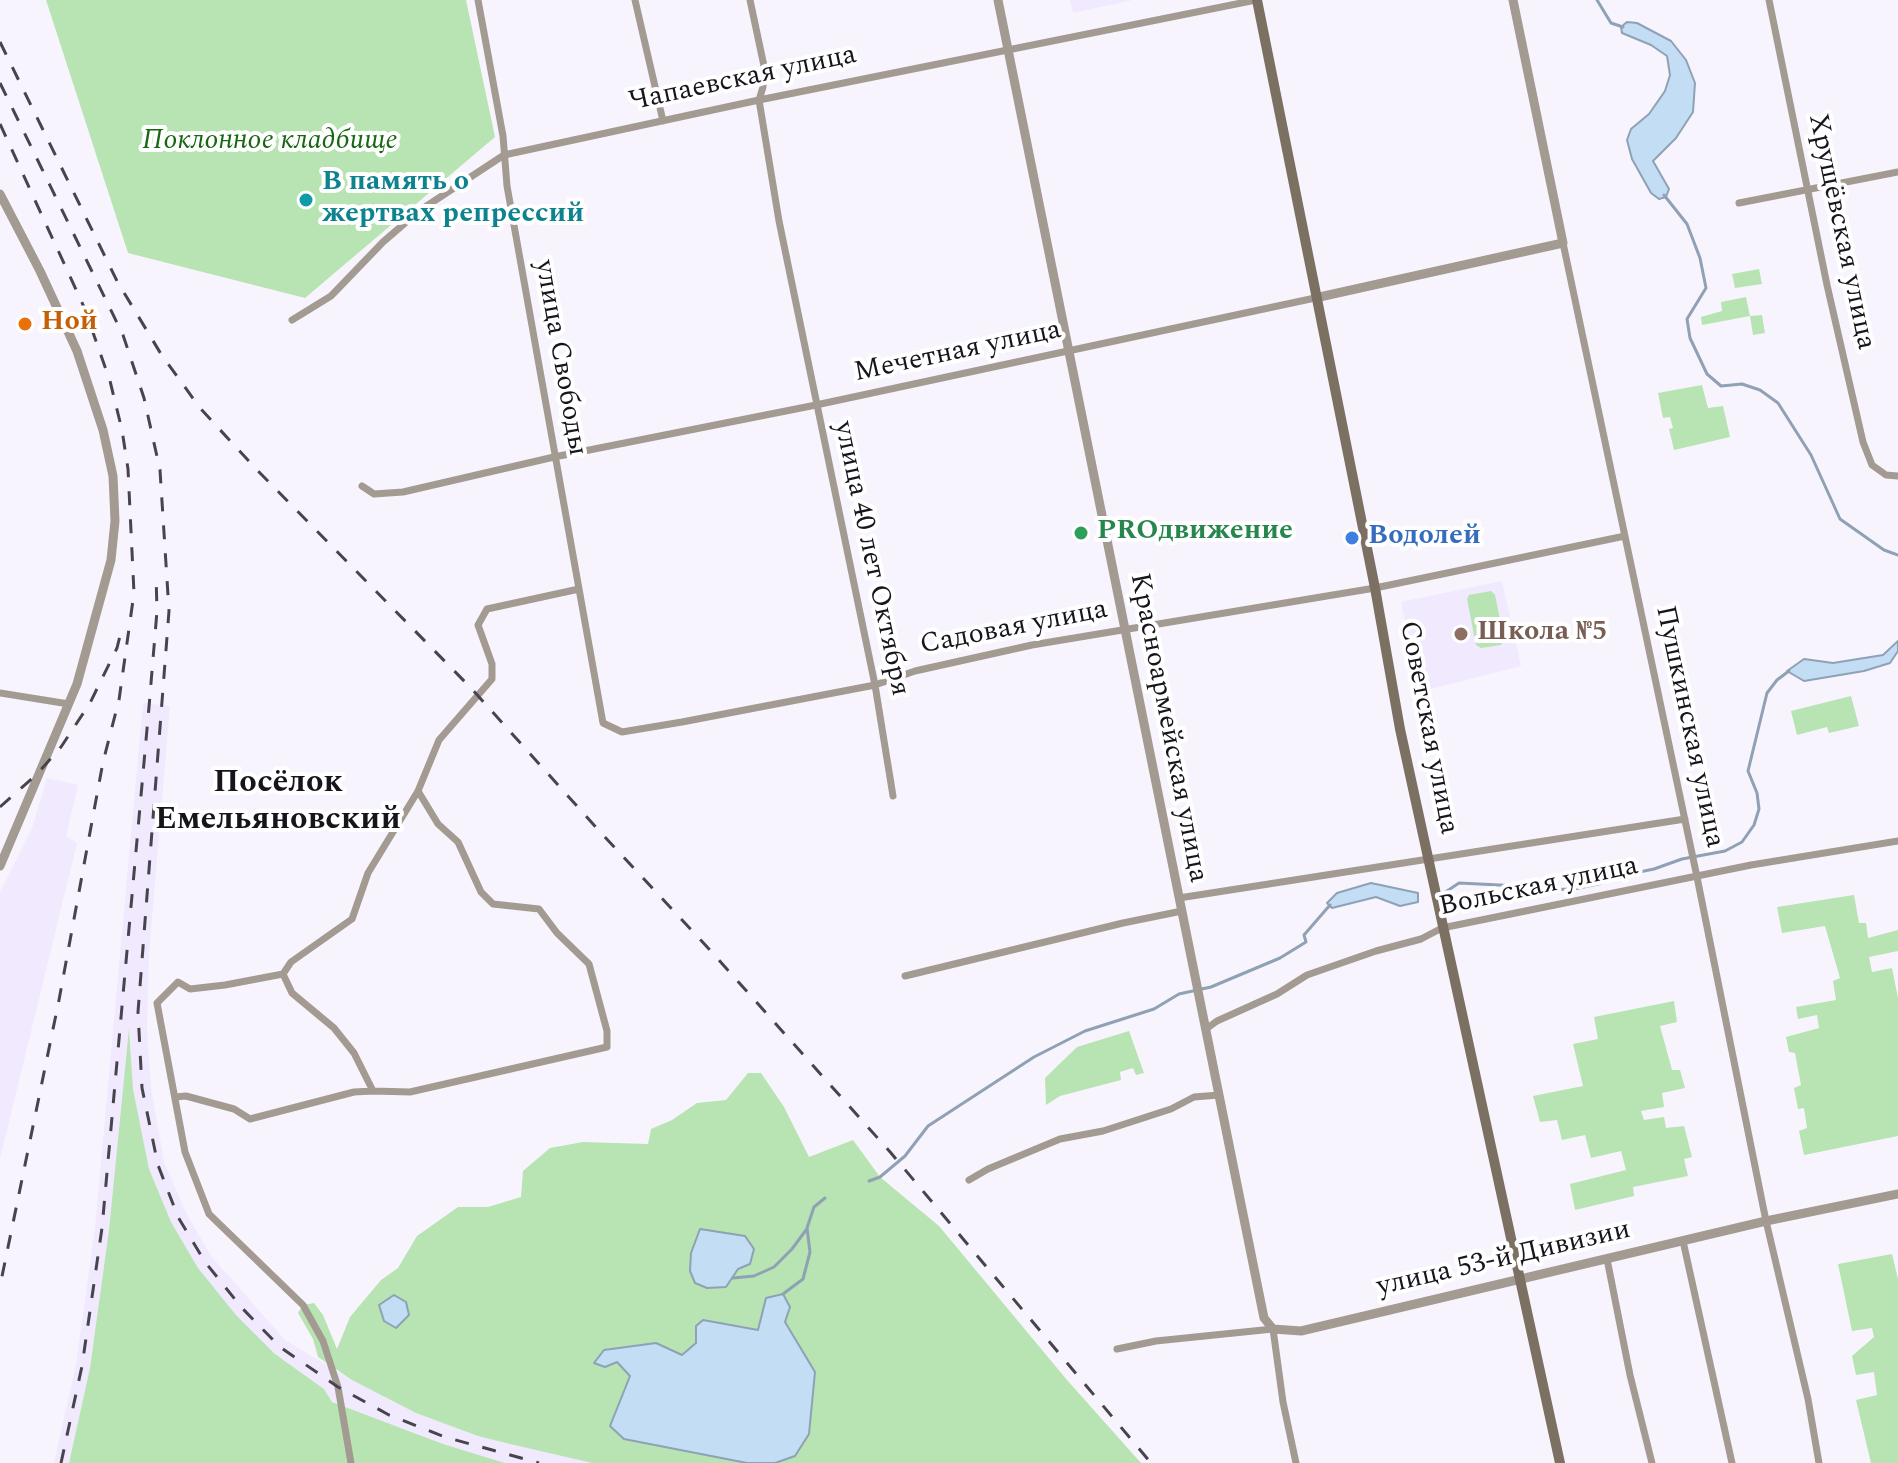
<!DOCTYPE html>
<html>
<head>
<meta charset="utf-8">
<style>
  body { margin:0 }
  canvas { display:block; background:#f8f4fe }
</style>
</head>
<body>
<canvas width="1898" height="1463"></canvas>
<script>
const ctx = document.querySelector('canvas').getContext('2d');
ctx.lineJoin = 'round';
function fill(path, color) { ctx.fillStyle = color; ctx.fill(path, 'evenodd'); }
const shape = rows => new Path2D(rows.map(r => 'M' + r).join(''));
function stroke(path, color, width, dash) { ctx.strokeStyle = color; ctx.lineWidth = width; ctx.lineCap = dash ? 'butt' : 'round'; ctx.setLineDash(dash || []); ctx.stroke(path); }
function write(font, color, halo, rows, align = 'center') {
  ctx.font = font + ' Spectral,serif'; ctx.lineWidth = 8; ctx.setLineDash([]); ctx.textBaseline = 'middle'; ctx.strokeStyle = halo; ctx.fillStyle = color; for (const [text, x, y, turn = 0] of rows) {
    ctx.save(); ctx.translate(x, y); ctx.rotate((+turn || 0) * Math.PI / 180); ctx.textAlign = isNaN(turn) ? turn : align; if (halo) ctx.strokeText(text, 0, 0); ctx.fillText(text, 0, 0); ctx.restore();
  }
}
fill(shape([
  [1070,0,1133,0,1073,13],
  [1502,581,1521,666,1419,692,1401,602],
  [143,703,170,706,149,954,147,1028,151,1088,164,1162,186,1213,211,1256,285,1340,352,1380,416,1413,478,1436,592,1463,505,1463,443,1444,332,1402,324,1389,275,1354,236,1315,198,1268,171,1222,149,1169,133,1089,129,1036,109,1230,90,1368,69,1463,54,1463,76,1364,95,1228],
  [47,778,78,785,66,836,77,843,0,1159,0,892,32,828]
]), '#f1e9fd');
fill(shape([
  [46,0,466,0,495,137,305,298,128,253],
  [1759,269,1762,284,1735,288,1732,274],
  [1746,297,1750,316,1762,315,1765,333,1753,335,1750,316,1702,325,1701,317,1722,311,1721,302],
  [1702,385,1708,408,1723,406,1730,437,1674,450,1669,429,1673,428,1670,417,1663,418,1658,393],
  [1491,591,1495,595,1504,639,1501,645,1481,648,1476,645,1467,599,1469,595],
  [1851,696,1859,726,1829,733,1827,727,1797,735,1791,711],
  [1854,895,1859,923,1866,923,1868,938,1898,930,1898,951,1869,957,1872,972,1892,968,1898,998,1898,1136,1804,1155,1799,1131,1807,1128,1804,1108,1798,1109,1794,1088,1801,1085,1795,1053,1789,1052,1786,1037,1819,1028,1817,1015,1798,1019,1796,1007,1836,1000,1833,981,1840,978,1825,926,1782,933,1777,907],
  [1674,1001,1677,1022,1660,1026,1672,1070,1680,1070,1685,1088,1662,1093,1664,1107,1641,1111,1644,1120,1664,1117,1666,1128,1684,1126,1692,1157,1684,1159,1688,1176,1633,1187,1634,1196,1575,1210,1570,1184,1626,1170,1621,1151,1591,1158,1585,1135,1562,1140,1557,1120,1540,1122,1533,1096,1583,1086,1573,1044,1598,1039,1594,1017],
  [129,1029,133,1089,149,1169,171,1222,198,1268,236,1315,275,1354,324,1389,332,1402,443,1444,505,1463,69,1463,90,1368,109,1230],
  [1129,1031,1144,1073,1136,1075,1133,1068,1120,1072,1121,1080,1060,1096,1046,1105,1045,1078,1077,1047],
  [748,1073,761,1073,784,1107,809,1157,853,1140,880,1177,939,1226,1067,1380,1141,1463,775,1463,795,1456,815,1372,785,1322,758,1330,703,1320,696,1326,696,1343,682,1355,656,1343,636,1345,617,1362,630,1376,610,1426,624,1439,747,1463,592,1463,506,1443,478,1436,416,1413,352,1380,318,1357,313,1339,298,1313,303,1305,314,1303,323,1315,337,1349,350,1317,381,1280,398,1268,417,1236,458,1207,488,1207,521,1197,523,1171,550,1148,583,1142,648,1144,651,1129,672,1120,697,1103,726,1100],
  [745,1236,750,1264,738,1269,726,1287],
  [1892,1254,1898,1279,1898,1463,1871,1463,1856,1400,1877,1395,1874,1372,1856,1375,1852,1356,1874,1337,1872,1328,1852,1331,1838,1264]
]), '#b7e4b2');
const water = shape([
  [1627,22,1637,23,1671,41,1686,60,1695,83,1693,112,1676,138,1653,161,1669,189,1666,197,1659,199,1651,193,1632,159,1627,140,1631,129,1649,114,1665,91,1670,75,1667,56,1651,45,1622,33,1621,27,1627,22],
  [1898,641,1898,651,1890,663,1864,671,1804,681,1787,671,1804,659,1833,663,1883,655,1898,641],
  [1371,883,1418,893,1418,902,1400,906,1376,897,1332,908,1327,903,1337,893,1371,883],
  [700,1229,745,1236,754,1249,750,1264,738,1269,726,1287,707,1288,695,1283,690,1271,691,1253,700,1229],
  [783,1294,790,1307,785,1322,815,1372,809,1434,795,1456,775,1463,747,1463,624,1439,610,1426,630,1376,617,1362,605,1367,594,1363,604,1350,656,1343,682,1355,696,1343,696,1326,703,1320,758,1330,766,1298,783,1294],
  [394,1295,406,1302,409,1315,396,1328,384,1321,379,1305,394,1295]
]);
fill(water, '#c3ddf5');
stroke(water, '#8fa1b4', 2);
stroke(shape([
  [1597,0,1611,23,1623,27],
  [1664,195,1687,224,1700,258,1706,288,1687,319,1690,338,1707,374,1721,386,1742,384,1760,390,1778,403,1811,455,1840,519,1884,550,1898,555],
  [1444,893,1459,883,1519,886,1542,890,1574,889,1598,884,1620,876,1654,869,1682,859,1725,851,1742,842,1754,825,1759,809,1757,793,1748,771,1767,693,1777,680,1789,671],
  [869,1181,880,1177,905,1156,928,1126,1034,1057,1085,1031,1154,1009,1179,994,1211,987,1280,958,1306,942,1304,935,1330,905],
  [733,1278,754,1276,774,1267,792,1249,806,1230],
  [783,1294,803,1279,810,1252,807,1228,814,1207,825,1198]
]), '#8fa1b4', 3);
stroke(shape([
  [478,0,503,136,507,186,603,723,622,732,682,722,875,685,915,671,1032,645,1375,588,1625,536],
  [635,0,663,121],
  [750,0,764,66,763,87,759,100,779,221,875,685,893,796],
  [1769,0,1827,285,1863,442,1872,465,1886,475,1898,476],
  [1739,203,1898,172],
  [1563,243,1697,877,1766,1221,1808,1399,1819,1463],
  [292,320,331,296,383,242,419,211,504,155,759,100,1256,0],
  [362,486,374,494,403,492,554,457,816,405,1315,298],
  [0,693,69,704],
  [1179,898,1685,819],
  [283,974,292,993,334,1028,354,1053,373,1091,410,1092,607,1047,607,1031,589,964,557,933,539,909,493,904,481,892,458,842,438,824,418,791],
  [905,976,1123,923,1182,911],
  [1206,1029,1217,1021,1277,994,1307,975,1376,951,1421,939,1442,928,1751,865,1898,841],
  [175,1097,186,1096,234,1109,250,1119,354,1092,373,1091],
  [969,1180,988,1169,1060,1139,1103,1131,1171,1109,1194,1097,1219,1095],
  [1683,1241,1732,1463],
  [1607,1259,1630,1375,1652,1463],
  [1117,1349,1156,1341,1273,1329,1283,1402,1296,1463],
  [351,1463,338,1387,323,1341,303,1305,209,1214,185,1152,157,1003,178,982,190,989,225,985,283,974,291,962,352,919,368,873,418,791,439,740,492,679,492,664,478,625,487,609,579,589]
]), '#a39b92', 7);
stroke(shape([
  [998,0,1264,1318,1273,1329,1301,1331,1766,1221,1898,1194],
  [0,194,40,271,77,351,103,430,113,476,115,521,111,560,77,684,0,866],
  [1315,298,1563,243,1513,0]
]), '#a39b92', 9);
stroke(shape([
  [1257,0,1375,588,1400,729,1560,1463]
]), '#7c7063', 10);
stroke(shape([
  [0,42,117,281,161,354,200,408,258,471,471,688,602,834,709,949,891,1153,1151,1463],
  [0,83,123,335,144,398,160,470,169,611,138,1012,142,1088,158,1165,178,1217,205,1262,242,1308,280,1347,338,1387,389,1415,445,1437,539,1463],
  [0,124,84,307,110,381,122,430,128,469,134,593,119,700,103,762,59,1000,0,1286],
  [0,807,37,774,61,747,90,703,117,648,120,636],
  [61,1463,82,1366,102,1228,149,707,157,611,156,574]
]), '#47444d', 3, [14, 14]);
for (const [x, y, r, color] of [
  [306,200,8,"#0f9aa8"],
  [25,324,8,"#e8710a"],
  [1081,533,8,"#2e9e5b"],
  [1352,538,8,"#3f7fe0"],
  [1461,634,8,"#8d6e63"]
]) { const dot = new Path2D(); dot.arc(x, y, r, 0, 2 * Math.PI); ctx.fillStyle = color; ctx.fill(dot); stroke(dot, '#fff', 3); }
write('28px', '#17141c', '#fff', [
  ["Чапаевская улица",743,80,-12],
  ["Хрущёвская улица",1840,232,78],
  ["Мечетная улица",958,353,-12],
  ["улица Свободы",559,358,80],
  ["улица 40 лет Октября",870,559,78],
  ["Садовая улица",1014,629,-11],
  ["Пушкинская улица",1688,727,78],
  ["Красноармейская улица",1167,728,79],
  ["Советская улица",1427,728,79],
  ["Вольская улица",1539,888,-12],
  ["улица 53-й Дивизии",1504,1260,-13]
]);
write('italic 28px', '#176713', '#fff', [
  ["Поклонное кладбище",270,143]
]);
write('bold 28px', '#0d838f', '#fff', [
  ["В память о",322,184],
  ["жертвах репрессий",322,216]
], 'left');
write('bold 28px', '#c56008', '#fff', [
  ["Ной",41,324]
], 'left');
write('bold 28px', '#27864d', '#fff', [
  ["PROдвижение",1097,533]
], 'left');
write('bold 28px', '#366cbe', '#fff', [
  ["Водолей",1368,538]
], 'left');
write('bold 28px', '#785e54', '#fff', [
  ["Школа №5",1477,634]
], 'left');
write('bold 32px', '#17141c', '#fff', [
  ["Посёлок",278,785],
  ["Емельяновский",278,822]
]);
</script>
</body>
</html>
